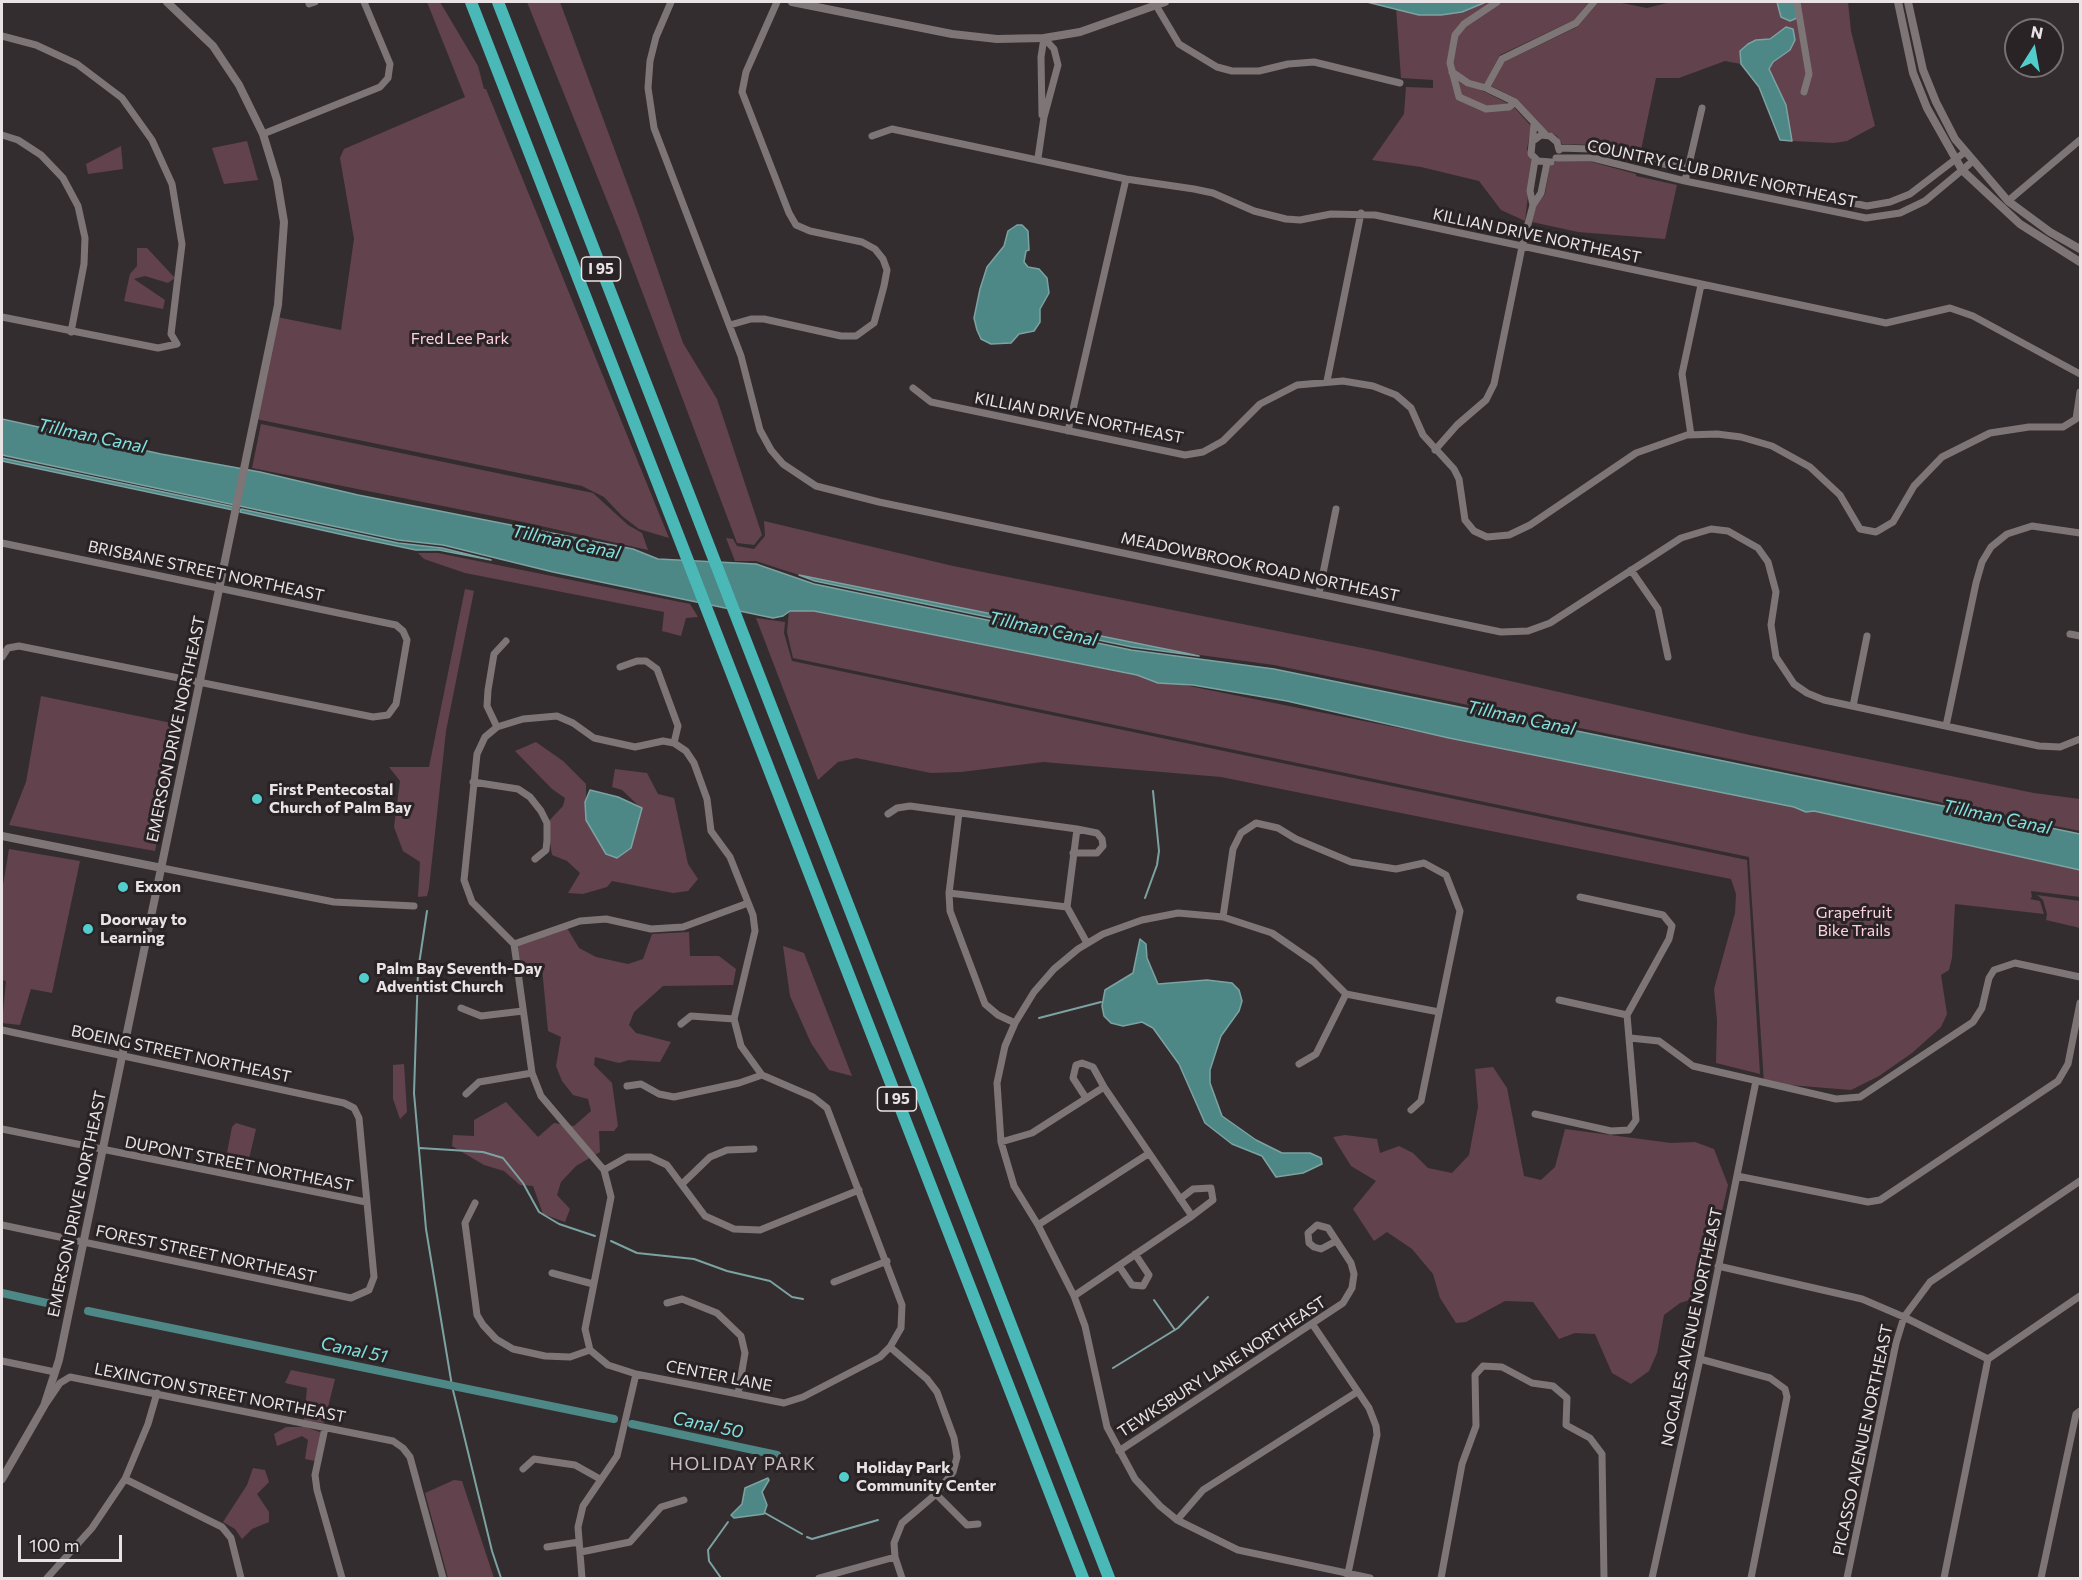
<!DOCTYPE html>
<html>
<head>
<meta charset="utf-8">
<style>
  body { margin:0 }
  #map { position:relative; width:2082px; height:1580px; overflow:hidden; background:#342d2f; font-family:Commissioner,sans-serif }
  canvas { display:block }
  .frame { position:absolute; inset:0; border:3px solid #e9e3e5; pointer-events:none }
  .north { position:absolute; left:2004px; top:18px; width:60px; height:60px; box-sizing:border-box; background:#2a2325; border:2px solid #767072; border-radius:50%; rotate:11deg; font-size:16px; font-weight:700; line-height:24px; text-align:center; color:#e9e3e5 }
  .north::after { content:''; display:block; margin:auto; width:21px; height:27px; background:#52cdcc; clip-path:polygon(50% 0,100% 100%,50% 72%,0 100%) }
  .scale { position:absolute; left:18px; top:1535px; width:104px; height:27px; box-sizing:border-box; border:3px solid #e9e3e5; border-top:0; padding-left:8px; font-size:18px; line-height:21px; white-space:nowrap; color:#e9e3e5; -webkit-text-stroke:4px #2a2325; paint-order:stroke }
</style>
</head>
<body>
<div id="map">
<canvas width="2082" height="1580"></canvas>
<div class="frame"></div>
<div class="north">N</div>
<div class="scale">100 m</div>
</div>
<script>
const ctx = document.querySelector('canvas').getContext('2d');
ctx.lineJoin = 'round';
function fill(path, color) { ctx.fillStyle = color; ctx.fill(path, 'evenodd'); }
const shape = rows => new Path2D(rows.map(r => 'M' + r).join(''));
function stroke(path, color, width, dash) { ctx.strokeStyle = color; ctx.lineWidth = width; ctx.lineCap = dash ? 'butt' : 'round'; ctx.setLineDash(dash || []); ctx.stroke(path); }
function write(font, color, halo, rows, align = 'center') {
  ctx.font = font + ' Commissioner,sans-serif'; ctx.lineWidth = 6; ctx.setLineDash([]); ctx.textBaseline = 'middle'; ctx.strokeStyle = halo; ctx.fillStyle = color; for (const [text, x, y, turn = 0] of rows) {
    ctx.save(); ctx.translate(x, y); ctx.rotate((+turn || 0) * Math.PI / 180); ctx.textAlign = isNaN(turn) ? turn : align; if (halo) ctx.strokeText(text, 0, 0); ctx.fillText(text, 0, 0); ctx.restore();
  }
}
fill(shape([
  [427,2,440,2,478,66,484,89,486,89,669,538,639,529,622,516,604,497,582,486,256,419,277,317,341,330,354,239,340,158,344,149,465,97],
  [527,2,560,2,638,213,683,343,717,399,762,535,754,545,737,543,620,233],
  [1486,2,1589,2,1574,20,1500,55,1481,90,1513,106,1531,126,1527,149,1532,161,1525,221,1501,210,1479,181,1421,167,1372,160,1404,114,1406,87,1433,88,1433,80,1401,78,1396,8,1419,15,1441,15,1463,12],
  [1599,2,1617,2,1647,8,1671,2,1777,2,1781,17,1796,2,1848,2,1851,31,1875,126,1847,141,1834,143,1792,141,1786,105,1769,69,1773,62,1770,39,1756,40,1740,51,1741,64,1725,61,1679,78,1656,78,1640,155,1592,145,1562,144,1557,136,1547,131,1517,99,1491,86,1504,62,1577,27],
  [247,141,258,180,224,184,212,148],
  [121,146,123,169,88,174,86,164],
  [1557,161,1592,162,1636,174,1636,176,1677,185,1665,239,1578,232,1532,222,1536,206,1545,194,1550,166],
  [137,248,147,248,175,278,168,283,145,276,134,279,165,300,163,309,124,301,130,274,137,266],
  [261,424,593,493,628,525,642,533,648,550,523,522,252,468],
  [764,521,953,566,1377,651,1750,735,2034,793,2080,799,2080,831,1274,665,1185,653,799,575,756,561,735,561,726,538,733,539,737,546,754,549,765,536],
  [418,553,438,553,690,604,698,617,686,618,681,636,662,631,664,612,465,573,424,559],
  [465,589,474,591,446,731,429,888,427,896,418,897,420,862,403,851,394,827,400,781,389,767,429,767],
  [789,611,814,611,1794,807,2080,870,2080,897,2031,891,2032,897,2030,899,2040,901,2044,914,1955,904,1952,958,1949,970,1941,975,1947,1014,1941,1027,1912,1053,1879,1076,1851,1090,1764,1083,1749,857,793,658,787,632],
  [756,618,785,622,784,633,792,661,1747,860,1760,1074,1716,1063,1717,1020,1714,989,1735,913,1736,894,1731,879,1221,777,1043,762,961,772,931,773,856,758,838,762,818,780],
  [41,696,181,725,155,851,9,825,26,782],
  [536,742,563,761,586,784,586,820,606,854,617,858,642,809,622,790,612,787,615,769,647,773,658,794,674,798,688,864,698,879,688,891,673,893,612,881,607,887,583,894,568,893,580,873,567,861,552,855,547,823,563,806,565,798,552,789,515,751],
  [9,849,80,861,52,993,31,989,20,1025,2,1023,6,981,2,980,2,891],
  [2037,895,2080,901,2080,928,2046,920,2047,914,2043,900],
  [567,928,579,948,596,957,628,964,643,959,652,934,689,932,690,956,719,956,736,969,733,985,663,986,634,1012,629,1025,636,1033,671,1042,660,1062,629,1060,619,1063,595,1057,594,1065,612,1083,618,1126,614,1131,599,1131,600,1152,576,1166,561,1182,557,1195,570,1209,565,1222,543,1214,533,1186,520,1185,504,1171,484,1165,452,1146,453,1135,474,1136,474,1120,506,1102,538,1137,554,1123,574,1126,591,1111,588,1099,573,1095,562,1081,556,1066,561,1037,548,1031,542,968,517,964,516,945],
  [783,946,804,953,852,1076,829,1070,811,1043,790,996],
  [404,1064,407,1112,400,1119,393,1099,393,1065],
  [1493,1067,1507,1088,1524,1176,1541,1180,1555,1167,1565,1129,1671,1143,1695,1142,1714,1149,1728,1185,1707,1277,1699,1297,1680,1303,1664,1315,1657,1353,1649,1371,1631,1384,1612,1373,1595,1334,1575,1333,1559,1339,1533,1302,1505,1301,1466,1322,1456,1323,1440,1298,1433,1274,1412,1249,1387,1232,1374,1241,1353,1209,1376,1181,1351,1166,1333,1137,1345,1135,1377,1139,1380,1153,1399,1146,1413,1153,1428,1168,1452,1173,1469,1155,1478,1107,1475,1069],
  [236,1123,256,1129,246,1172,224,1168,232,1127],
  [291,1370,335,1379,324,1423,304,1420,307,1388,285,1383],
  [286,1427,306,1427,322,1433,315,1461,305,1459,308,1440,302,1436,277,1446,274,1434],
  [253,1468,265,1470,269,1482,257,1494,269,1512,269,1522,252,1529,242,1539,235,1529,223,1522,247,1485],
  [454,1480,462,1481,494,1578,448,1578,425,1493]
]), '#62424d');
const water = shape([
  [1367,2,1486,2,1462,12,1441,15,1419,15,1367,2],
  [1777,2,1796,2,1797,18,1790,21,1781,17,1777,2],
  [1786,27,1793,29,1795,40,1790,50,1773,62,1769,69,1786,105,1792,141,1780,140,1759,87,1741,64,1740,51,1748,44,1756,40,1770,39,1786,27],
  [1017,225,1022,225,1028,231,1029,250,1026,251,1024,262,1028,267,1039,269,1047,278,1049,293,1040,309,1040,322,1034,331,1019,334,1011,343,991,344,981,339,977,330,974,318,980,289,987,267,1004,246,1008,231,1017,225],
  [2,419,161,454,260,472,358,495,633,549,658,559,756,564,814,584,1131,650,1274,669,2080,834,2080,870,1814,811,1806,812,1794,807,1449,738,1287,701,1193,685,1158,683,1137,675,814,611,790,611,783,616,773,618,553,572,443,545,398,540,2,455,2,419],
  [2,458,182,496,234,507,233,510,2,461,2,458],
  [241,509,398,543,442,548,491,560,439,550,416,550,353,537,240,512,241,509],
  [799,575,1185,653,1199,656,1132,647,815,581,799,575],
  [590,790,618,797,642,808,631,848,617,858,606,854,586,820,585,802,590,790],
  [1140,939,1146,944,1147,958,1158,984,1207,980,1232,983,1239,990,1242,1001,1239,1011,1221,1036,1210,1070,1210,1083,1222,1116,1256,1140,1282,1153,1310,1153,1321,1158,1322,1164,1303,1173,1276,1177,1262,1156,1232,1144,1205,1123,1179,1064,1153,1028,1142,1022,1123,1026,1111,1023,1104,1016,1102,1006,1105,990,1133,973,1140,939],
  [768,1478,769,1480,762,1492,767,1505,764,1514,734,1518,731,1515,742,1504,745,1488,768,1478]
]);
fill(water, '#4d8786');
stroke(water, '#7ca3a2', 1.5);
stroke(shape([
  [1145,898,1157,865,1159,851,1153,791],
  [427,911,418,971,414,1093,426,1229,452,1386,492,1551,501,1578],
  [1039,1018,1101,1002],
  [420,1148,483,1152,503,1158,523,1183,539,1212,559,1224,595,1236],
  [611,1241,637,1253,694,1259,727,1271,770,1281,792,1297,803,1299],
  [1154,1300,1175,1330],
  [1113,1368,1178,1328,1208,1297],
  [765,1513,802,1534],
  [807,1537,812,1539,878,1520],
  [721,1578,709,1561,708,1550,728,1522]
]), '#7ca3a2', 2);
stroke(shape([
  [2,1293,56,1305],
  [88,1311,614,1419],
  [632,1424,777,1455]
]), '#4d8786', 8);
stroke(shape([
  [671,2,656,37,650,61,648,88,654,128,741,356,760,430,771,450,783,464,816,486,879,502,1501,632,1528,631,1550,623,1681,538,1711,529,1728,531,1758,548,1768,562,1776,592,1771,625,1776,657,1794,684,1807,693,1824,700,2039,746,2060,747,2080,739],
  [1497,2,1464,24,1455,35,1450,63,1459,97,1486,109,1509,107,1515,102],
  [1797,2,1809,74,1804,92],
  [309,4,315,2],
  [1157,7,1179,44,1217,67,1232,71,1259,71,1288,64,1314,62,1400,83],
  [2,36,36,45,77,64,122,98,152,140,172,184,182,244,171,334,177,344,158,348,2,317],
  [1452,72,1468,83,1486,88,1515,102,1546,135],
  [1486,88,1502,59,1576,23,1594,2],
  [1042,115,1041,57,1044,38],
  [1534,124,1531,154,1538,161,1551,162],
  [263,134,380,87,388,78,390,64,364,2],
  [2,135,18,140,41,155,63,178,78,206,85,238,84,264,71,332],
  [872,136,892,129,1126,179,1194,189,1213,193,1254,211,1286,219,1300,220,1331,214,1375,215,1886,323,1950,308,1973,316,2080,374],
  [1533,141,1541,135,1550,136,1557,142,1559,150],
  [1559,148,1591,149,1867,206,1890,202,1910,194,1965,152],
  [1038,158,1044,117,1058,65,1054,49,1044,38],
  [1556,158,1593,158,1685,181,1866,218,1900,213,1925,201,1973,161],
  [1685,181,1702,108],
  [2008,201,2080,140],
  [1533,205,1530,191,1535,160],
  [730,325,751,319,764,319,841,336,856,336,874,323,884,286,887,270,883,259,875,249,862,242,810,231,796,225,789,213,742,92,746,72,777,2],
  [1327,381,1361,213],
  [913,388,931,402,1185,455,1203,452,1223,441,1260,404,1297,385,1343,381,1373,386,1396,395,1411,408,1423,435,1454,469,1459,479,1465,520,1474,531,1487,537,1509,535,1530,525,1636,453,1687,435,1717,434,1741,437,1772,446,1810,467,1840,495,1860,529,1876,532,1893,522,1914,486,1942,457,1990,433,2029,427,2063,427,2076,419,2080,392],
  [1068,431,1126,179],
  [1691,435,1682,374,1701,285],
  [1435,450,1457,425,1486,400,1494,384,1522,247,1533,205,1541,193,1547,163],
  [2,543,396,625,403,631,407,640,396,704,388,715,373,717,19,646,8,648,2,657],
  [1631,570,1658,609,1668,657],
  [1319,593,1336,509],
  [2070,634,2080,636],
  [620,667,637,661,646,661,657,669,678,726,674,743],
  [1853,706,1867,636],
  [1946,726,1976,583,1982,562,1991,547,2007,534,2032,526,2080,533],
  [497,727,487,706,488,690,494,654,506,641],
  [473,782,518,789,530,797,541,811,547,823,547,840,546,850,535,859],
  [959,813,949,893,950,911,985,1004,998,1015,1015,1023],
  [888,814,897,808,910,806,1077,829,1067,907],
  [1073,853,1097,853,1103,846,1102,839,1097,833,1077,829],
  [162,868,334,902,414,906],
  [949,893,1067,907,1087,943],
  [1223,917,1233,849,1241,833,1256,823,1278,828,1296,839,1351,862,1396,869,1424,863,1446,875,1460,911,1421,1101,1411,1110],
  [514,944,580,921,606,919,651,929,683,927,748,903],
  [1559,1000,1627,1015],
  [461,1008,481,1016,523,1011],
  [681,1024,691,1016,734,1019],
  [2,1030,344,1103,354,1108,359,1118,374,1277,369,1290,351,1298,2,1225],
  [1630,1038,1659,1041,1693,1066,1836,1099,1860,1097,1973,1022,1982,1008,1989,978,1994,970,2015,963,2080,977],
  [1299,1064,1316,1054,1346,994],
  [627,1086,641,1084,659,1094,674,1097,739,1083,762,1075],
  [466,1094,479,1082,532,1073],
  [1086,1098,1073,1078,1076,1065,1082,1063,1093,1067,1104,1087],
  [1535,1114,1611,1131,1629,1130,1636,1120,1627,1015,1669,939,1672,926,1663,915,1580,897],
  [2,1129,366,1202],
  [1001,1142,1032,1133,1104,1087,1192,1216,1074,1296],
  [604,1170,627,1157,650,1157,667,1165,705,1216,734,1229,760,1230,859,1190],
  [1737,1176,1868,1202,1880,1200,2058,1081,2068,1064,2080,1003],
  [682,1184,710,1157,727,1150,754,1149],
  [1180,1199,1193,1189,1211,1188,1213,1200,1192,1216],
  [475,1203,465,1223,477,1315,483,1325,496,1339,513,1349,545,1356,570,1357,590,1350],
  [1038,1225,1148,1154],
  [1119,1266,1132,1285,1143,1286,1149,1275,1135,1254],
  [1718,1266,1862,1299,1904,1317,1988,1359],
  [552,1273,593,1284],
  [834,1282,887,1261],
  [667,1303,682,1299,717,1313,741,1336,745,1353,738,1394],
  [1313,1325,1369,1408,1376,1426,1377,1435,1347,1578],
  [890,1347,880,1357,803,1397,784,1403,636,1374,608,1365,590,1350,585,1329,611,1197,604,1170,541,1096,532,1073,514,944,472,902,464,880,477,754,485,737,497,727,523,719,557,716,573,723,594,738,635,747,663,741,674,743,686,751,694,763,707,799,711,831,730,857,753,915,755,931,734,1019,741,1046,762,1075,813,1097,827,1108,902,1305,901,1328,890,1347,927,1379,937,1392,954,1438,957,1457,953,1472,936,1494,902,1523,894,1543,895,1557,902,1578],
  [1700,1359,1770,1378,1785,1389,1787,1397,1751,1578],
  [2,1361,55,1372],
  [45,1405,60,1383,70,1377,393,1441,403,1448,410,1457,443,1578],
  [325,1428,315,1475,317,1490,342,1578],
  [1119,1451,1343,1303,1352,1288,1354,1274,1351,1263,1328,1228,1317,1225,1308,1233,1309,1243,1314,1247,1321,1249,1336,1241],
  [523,1469,534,1459,575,1465,600,1479],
  [125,1479,222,1527,231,1538,241,1578],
  [936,1494,967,1525,978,1524],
  [1177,1520,1203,1490,1357,1392],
  [547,1547,579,1542],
  [581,1552,630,1542,661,1507,684,1500],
  [47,1578,92,1528,125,1479,148,1424,157,1393],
  [582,1578,578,1527,583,1506,617,1456,636,1374],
  [819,1578,895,1557],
  [1370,1578,1238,1550,1177,1520,1160,1506,1135,1479,1107,1427,1085,1326,1074,1296,1038,1225,1014,1186,1001,1142,997,1083,1005,1046,1015,1023,1034,992,1054,969,1078,949,1103,934,1142,920,1178,913,1223,917,1272,933,1314,962,1346,994,1439,1012],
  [1441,1578,1462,1464,1476,1426,1475,1375,1483,1366,1502,1367,1532,1383,1553,1386,1567,1398,1566,1425,1590,1438,1602,1454,1604,1578],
  [1652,1578,1700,1359,1756,1081],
  [1847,1578,1896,1343,1904,1317,1930,1282,2080,1181],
  [1944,1578,1988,1359,2080,1296],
  [2041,1578,2076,1414,2080,1411]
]), '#7e7577', 7);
stroke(shape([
  [792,2,952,34,997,39,1044,38,1080,32,1165,2],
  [1898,2,1913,73,1927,108,1962,170,2020,224,2080,262],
  [1908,2,1923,70,1936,102,1955,139,2008,201,2050,232,2080,249],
  [2,836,162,868],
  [2,1479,44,1406,59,1360,278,305,284,222,277,180,263,134,239,85,213,46,167,2]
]), '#7e7577', 8);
stroke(shape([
  [471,2,1083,1578],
  [498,2,1109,1578]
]), '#49b8b7', 12);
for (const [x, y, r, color] of [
  [257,799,6,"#52cdcc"],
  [123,887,6,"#52cdcc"],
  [88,929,6,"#52cdcc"],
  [364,978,6,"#52cdcc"],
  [844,1477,6,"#52cdcc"]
]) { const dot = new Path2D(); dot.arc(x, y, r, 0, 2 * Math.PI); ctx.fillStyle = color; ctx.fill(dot); stroke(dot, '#2a2325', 2); }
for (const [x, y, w] of [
  [601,269,39],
  [897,1099,39]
]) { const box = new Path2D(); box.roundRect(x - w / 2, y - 12, w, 24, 4.5); ctx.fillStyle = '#2a2325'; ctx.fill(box); stroke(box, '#e9e3e5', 1.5); }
write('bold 15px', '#e9e3e5', null, [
  ["I 95",601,269],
  ["I 95",897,1099]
]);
write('16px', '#e9e3e5', '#2a2325', [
  ["COUNTRY CLUB DRIVE NORTHEAST",1722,174,12],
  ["KILLIAN DRIVE NORTHEAST",1537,236,12],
  ["KILLIAN DRIVE NORTHEAST",1079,418,11],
  ["MEADOWBROOK ROAD NORTHEAST",1260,567,12],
  ["BRISBANE STREET NORTHEAST",206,571,12],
  ["EMERSON DRIVE NORTHEAST",176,729,-78],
  ["BOEING STREET NORTHEAST",181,1054,12],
  ["DUPONT STREET NORTHEAST",239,1164,11],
  ["EMERSON DRIVE NORTHEAST",77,1204,-78],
  ["FOREST STREET NORTHEAST",206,1254,12],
  ["NOGALES AVENUE NORTHEAST",1692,1327,-78],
  ["TEWKSBURY LANE NORTHEAST",1222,1367,-33],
  ["CENTER LANE",719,1376,11],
  ["LEXINGTON STREET NORTHEAST",220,1393,11],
  ["PICASSO AVENUE NORTHEAST",1863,1440,-78]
]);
write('16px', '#fed1df', '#2a2325', [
  ["Fred Lee Park",460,339],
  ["Grapefruit",1854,913],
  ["Bike Trails",1854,931]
]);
write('bold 16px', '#e9e3e5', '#2a2325', [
  ["First Pentecostal",269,790],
  ["Church of Palm Bay",269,808],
  ["Exxon",135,887],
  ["Doorway to",100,920],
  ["Learning",100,938],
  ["Palm Bay Seventh-Day",376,969],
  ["Adventist Church",376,987],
  ["Holiday Park",856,1468],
  ["Community Center",856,1486]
], 'left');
write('italic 18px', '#81e1df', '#2a2325', [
  ["Tillman Canal",92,436,12],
  ["Tillman Canal",566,542,12],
  ["Tillman Canal",1043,629,12],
  ["Tillman Canal",1521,718,12],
  ["Tillman Canal",1997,817,12],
  ["Canal 51",354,1350,12],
  ["Canal 50",708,1425,12]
]);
ctx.letterSpacing = '1.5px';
write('18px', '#c8bec1', '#2a2325', [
  ["HOLIDAY PARK",743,1464]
]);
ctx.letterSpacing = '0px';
</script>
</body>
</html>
